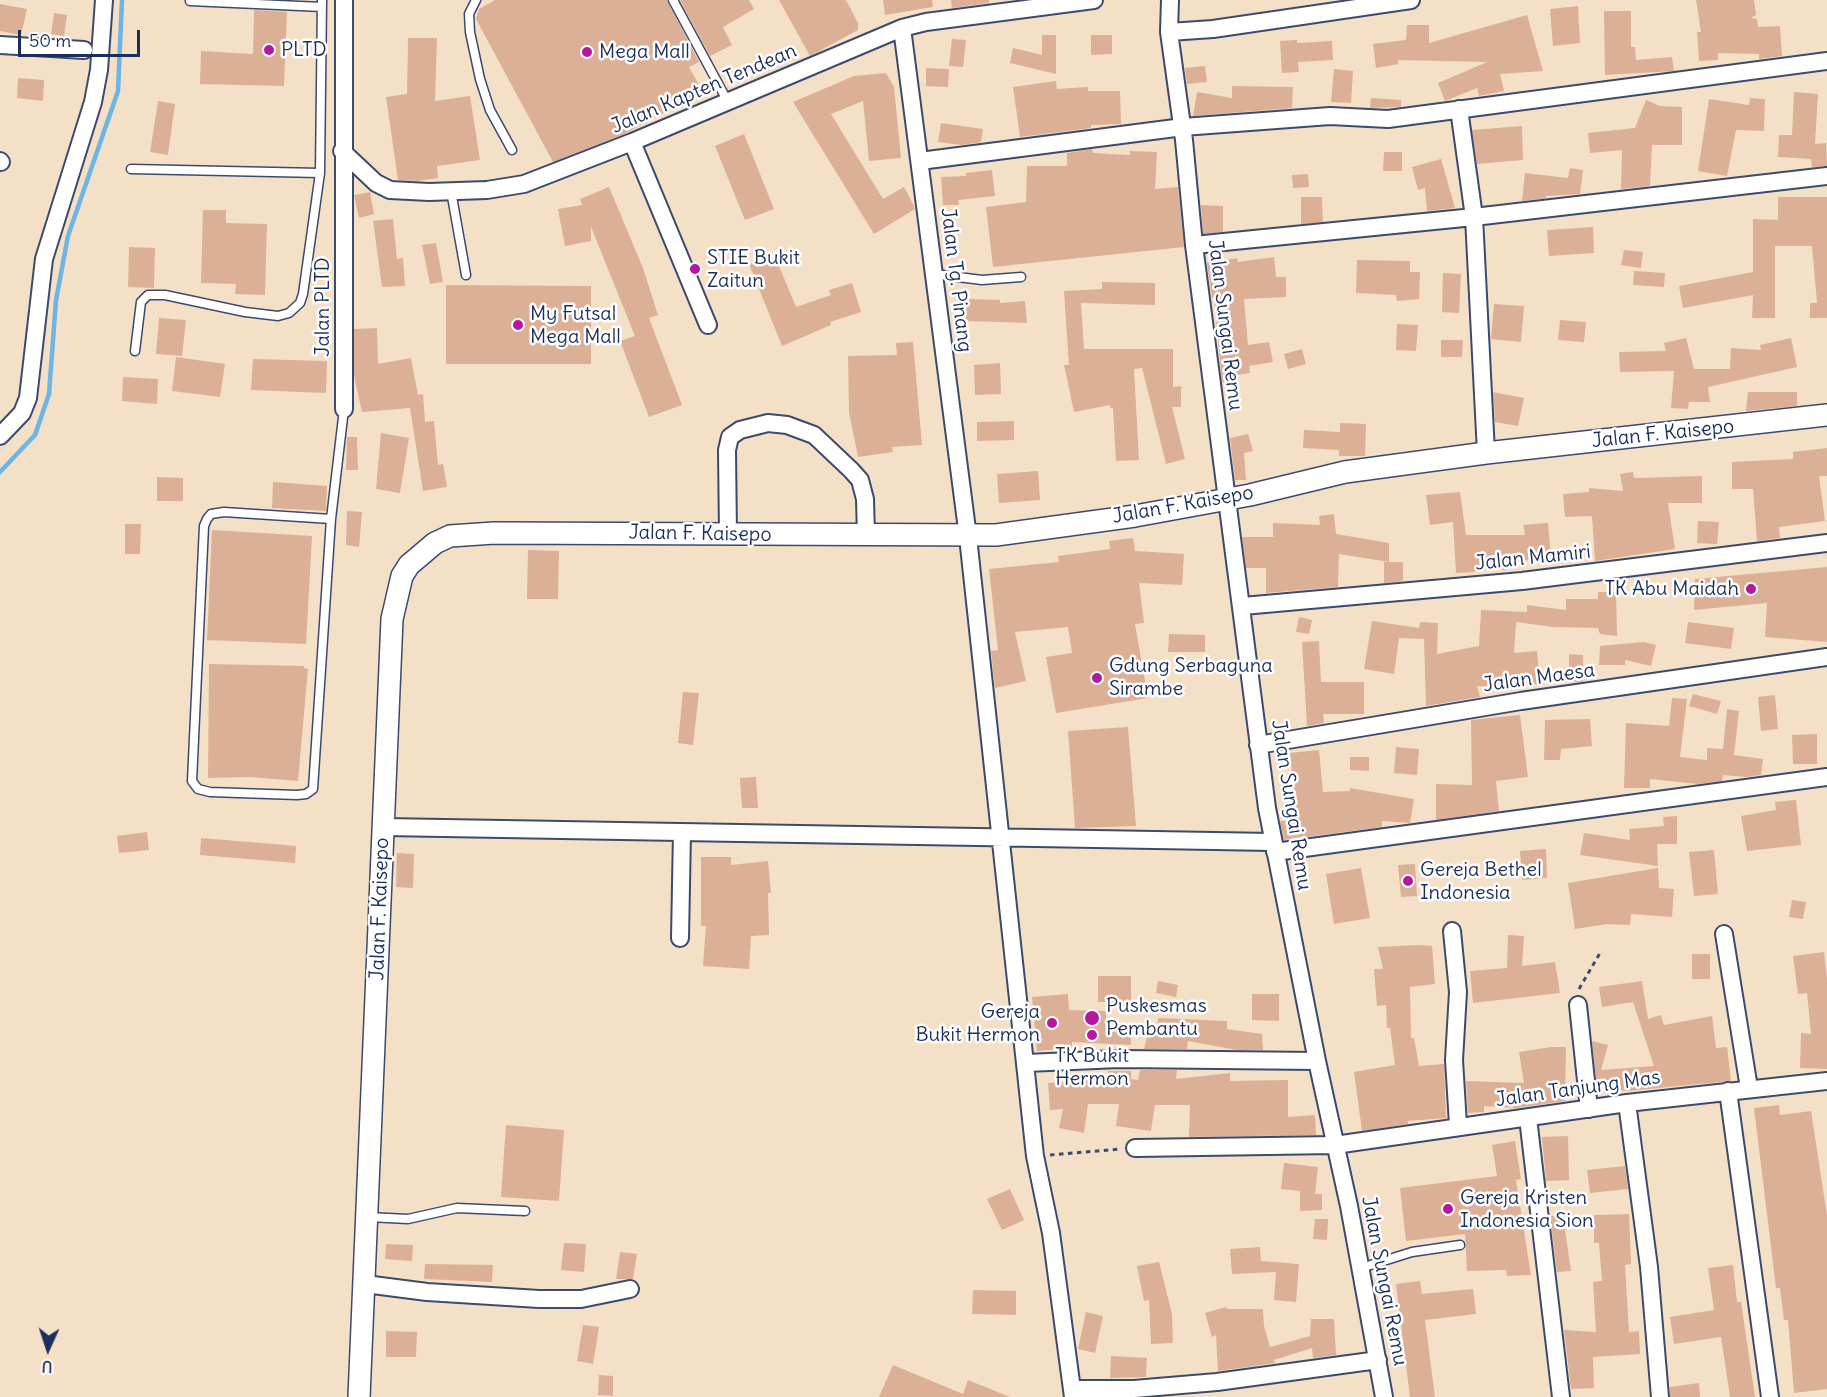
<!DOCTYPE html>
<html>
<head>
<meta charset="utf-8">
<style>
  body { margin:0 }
  #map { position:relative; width:1827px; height:1397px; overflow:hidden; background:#f4e0c6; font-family:Delius,sans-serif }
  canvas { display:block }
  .north { position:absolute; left:18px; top:1319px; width:60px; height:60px; -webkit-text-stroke:4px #fff; paint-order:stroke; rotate:183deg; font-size:16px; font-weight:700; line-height:24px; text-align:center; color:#1b2f5e }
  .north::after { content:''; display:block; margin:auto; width:21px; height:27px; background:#1b2f5e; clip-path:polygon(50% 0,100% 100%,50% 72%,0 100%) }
  .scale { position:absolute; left:18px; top:30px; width:122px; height:27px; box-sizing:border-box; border:3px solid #1b2f5e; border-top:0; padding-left:8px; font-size:18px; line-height:21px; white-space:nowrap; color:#1b2f5e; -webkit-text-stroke:4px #fff; paint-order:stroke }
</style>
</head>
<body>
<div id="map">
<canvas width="1827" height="1397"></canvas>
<div class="north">U</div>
<div class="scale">50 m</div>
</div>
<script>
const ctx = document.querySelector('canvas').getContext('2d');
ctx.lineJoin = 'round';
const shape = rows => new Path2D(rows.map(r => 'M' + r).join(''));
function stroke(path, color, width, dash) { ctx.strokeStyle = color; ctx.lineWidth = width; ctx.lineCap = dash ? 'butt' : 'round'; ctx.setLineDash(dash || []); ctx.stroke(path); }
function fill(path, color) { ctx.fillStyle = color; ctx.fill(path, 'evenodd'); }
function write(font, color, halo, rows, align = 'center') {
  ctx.font = font + ' Delius,sans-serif'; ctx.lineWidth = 5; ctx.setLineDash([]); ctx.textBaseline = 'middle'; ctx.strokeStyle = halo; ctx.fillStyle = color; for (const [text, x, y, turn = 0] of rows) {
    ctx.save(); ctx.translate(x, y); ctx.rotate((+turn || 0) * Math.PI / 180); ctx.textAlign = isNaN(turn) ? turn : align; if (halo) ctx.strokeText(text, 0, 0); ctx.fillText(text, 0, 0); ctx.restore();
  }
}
stroke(shape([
  [0,472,35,435,49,394,56,300,68,236,118,91,122,0]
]), '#6cb5e4', 4.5);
fill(shape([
  [495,0,667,0,699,62,689,67,703,92,622,135,553,162,476,19,479,9],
  [680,0,749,0,754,9,723,27,732,45,710,56],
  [779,0,846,0,858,23,858,30,810,56],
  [883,0,932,0,933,7,885,15],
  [951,0,989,0,989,3,952,8],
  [1696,0,1754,0,1756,15,1751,18,1757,19,1758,27,1780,26,1782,56,1759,59,1759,54,1718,53,1718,60,1699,61,1697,32,1701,32],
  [0,4,27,9,21,35,0,31],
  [1578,6,1580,43,1553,46,1550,9],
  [254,10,287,12,284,86,200,84,201,51,253,54],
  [1604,11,1631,11,1631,47,1635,47,1636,60,1672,57,1674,71,1605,75],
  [54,13,67,15,64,36,51,34],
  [1527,15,1543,71,1500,74,1504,91,1479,96,1477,88,1445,101,1438,83,1487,62,1398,60,1398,64,1376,68,1373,44,1406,40,1407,25,1429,25,1429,43],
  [1042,35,1056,35,1056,74,1010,63,1013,48,1042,55],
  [1091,35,1112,35,1112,54,1091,55],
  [408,38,437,38,435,101,470,96,480,160,437,166,438,178,418,181,398,180,386,97,407,94],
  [952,39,966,40,963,67,949,66],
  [1297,40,1297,43,1332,41,1333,60,1298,62,1299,72,1282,73,1280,41],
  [1205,66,1207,82,1187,84,1185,68],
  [926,68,949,69,948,87,926,86],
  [1334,69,1353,71,1351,103,1331,102],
  [886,73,894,87,901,158,869,161,863,101,831,114,883,199,904,187,914,206,915,209,874,234,793,102,854,76],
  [18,78,44,80,43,101,17,98],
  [1056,81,1057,89,1088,87,1088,91,1120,91,1121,124,1091,125,1091,128,1020,137,1013,87],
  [1232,86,1293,87,1292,108,1193,116,1197,92,1232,98],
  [1794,92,1818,94,1815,144,1826,143,1827,166,1812,167,1811,159,1778,157,1779,135,1792,135],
  [1371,98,1401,100,1401,107,1370,108],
  [1750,98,1765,99,1764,131,1736,130,1727,176,1698,171,1709,99,1749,105],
  [1646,100,1660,106,1682,107,1682,145,1652,145,1650,186,1621,189,1622,150,1590,153,1588,133,1635,128],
  [158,101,175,104,168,155,150,152],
  [941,123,983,129,981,142,962,145,938,142],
  [1522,126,1523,160,1477,164,1472,130],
  [744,134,774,209,745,220,715,146],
  [1092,149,1093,153,1130,155,1130,151,1157,152,1155,189,1178,187,1184,247,993,267,986,207,1026,202,1027,166,1067,166,1067,153],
  [1384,152,1402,152,1402,171,1383,171],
  [1441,159,1455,208,1427,211,1425,188,1418,190,1412,167],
  [1570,168,1583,170,1580,194,1546,196,1546,198,1522,201,1525,173,1568,178],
  [992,170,995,196,958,200,959,205,943,205,941,177,966,176,966,173],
  [1308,174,1309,187,1293,188,1292,175],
  [609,187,643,268,658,315,649,318,682,405,649,417,620,341,635,336,591,227,591,241,565,246,558,209,582,205,580,199],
  [370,192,374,214,359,218,354,195],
  [1301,197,1322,197,1323,222,1301,224],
  [1778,197,1827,197,1827,318,1810,318,1810,303,1817,303,1812,246,1775,246,1775,318,1752,318,1753,295,1683,308,1679,286,1753,272,1753,219,1778,220],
  [1201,205,1223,206,1223,232,1203,234],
  [203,210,226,210,226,223,267,224,265,295,235,294,236,284,201,283],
  [393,219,397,259,403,258,405,286,382,287,373,221],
  [1593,227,1594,253,1549,256,1547,230],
  [436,243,443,282,430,284,422,245],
  [129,247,155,248,154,288,128,287],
  [1624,250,1643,252,1641,268,1621,265],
  [774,254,796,307,831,295,829,290,852,283,861,312,830,322,831,325,782,346,749,264],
  [1274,257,1276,277,1286,277,1286,297,1244,299,1248,345,1269,342,1273,362,1249,366,1250,373,1237,375,1238,380,1222,382,1214,298,1212,298,1207,263,1237,258,1238,262],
  [1357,260,1410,261,1410,272,1420,272,1419,299,1397,301,1396,295,1356,293],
  [1634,271,1665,273,1664,287,1633,285],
  [1443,273,1461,274,1459,313,1442,312],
  [1102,282,1155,283,1155,305,1081,303,1084,349,1173,349,1173,387,1181,386,1181,407,1172,407,1185,459,1166,464,1142,368,1134,369,1139,460,1116,461,1113,408,1110,408,1110,405,1074,412,1064,365,1069,365,1064,291,1102,289],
  [446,285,591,286,591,364,446,364],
  [966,299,1000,300,1000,303,1025,301,1027,323,966,321],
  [1494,304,1524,306,1521,342,1491,339],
  [159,318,186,320,182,356,156,354],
  [1560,320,1586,322,1584,342,1558,340],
  [1397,324,1418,325,1416,351,1396,350],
  [377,328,378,364,411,358,418,395,423,394,425,422,434,421,438,465,443,464,447,487,423,491,410,408,362,412,354,376,354,329],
  [1686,338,1694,369,1730,369,1731,348,1761,350,1760,345,1791,338,1797,367,1708,387,1710,402,1689,402,1688,409,1671,408,1674,371,1620,372,1619,352,1666,351,1664,343],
  [1441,340,1463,340,1462,357,1441,357],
  [913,342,922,445,892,447,893,452,858,457,849,412,848,356,897,355,896,343],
  [1302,349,1306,364,1288,369,1284,354],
  [176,357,225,364,220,397,172,391],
  [253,359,327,361,326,393,251,390],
  [1000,363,1001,394,975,395,974,365],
  [123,377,158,379,157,404,122,401],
  [1493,392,1524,398,1518,426,1495,422],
  [1748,392,1797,392,1797,406,1746,411],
  [1014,421,1014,440,977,441,977,422],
  [1340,423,1366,424,1365,456,1339,456,1339,450,1303,448,1304,430,1340,432],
  [381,433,409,438,400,493,376,489],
  [1248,434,1253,451,1244,453,1246,480,1235,480,1230,438],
  [347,437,357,437,358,470,346,470],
  [1827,448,1827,476,1819,476,1825,521,1779,527,1780,538,1757,541,1753,489,1732,489,1732,462,1793,459,1793,452],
  [1038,471,1040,500,999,503,997,474],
  [1633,472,1634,478,1702,476,1702,503,1668,503,1675,549,1595,561,1592,516,1565,517,1563,494,1589,492,1589,488,1623,491,1620,474],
  [157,477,183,478,183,501,157,501],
  [273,482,327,486,326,511,272,508],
  [1460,492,1466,535,1525,535,1523,525,1548,523,1551,557,1508,563,1507,570,1475,569,1475,572,1456,573,1453,522,1430,525,1426,495],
  [347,511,362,512,359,547,346,545],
  [1334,514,1336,534,1389,543,1389,562,1339,554,1338,587,1266,593,1266,568,1246,568,1242,537,1273,537,1273,523,1320,525,1319,516],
  [1698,521,1719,522,1717,544,1697,543],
  [125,524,141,524,140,554,125,554],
  [212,530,312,536,306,644,207,640],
  [1133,538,1135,551,1184,554,1182,585,1139,583,1144,623,1135,624,1148,698,1056,713,1046,657,1072,653,1068,627,1015,632,1026,681,995,688,991,651,998,650,989,569,1059,562,1058,556,1110,549,1109,541],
  [528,550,559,551,558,599,527,599],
  [1384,562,1403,562,1403,581,1384,583],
  [1827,567,1827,642,1765,637,1767,603,1694,610,1695,579],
  [1598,592,1616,592,1617,636,1600,634,1598,628,1553,627,1516,622,1514,653,1537,651,1540,684,1503,688,1477,686,1480,697,1426,706,1424,639,1399,638,1394,674,1364,669,1372,621,1419,628,1420,622,1438,623,1437,654,1479,646,1481,610,1527,612,1527,605,1566,610,1566,599,1598,599],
  [1299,617,1312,620,1309,634,1296,632],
  [1688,622,1734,628,1731,649,1685,643],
  [1169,634,1205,635,1205,652,1168,652],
  [1319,641,1321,682,1364,682,1364,714,1323,714,1324,723,1307,726,1302,642],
  [1644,642,1656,645,1651,666,1625,660,1625,665,1599,665,1600,646],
  [1569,654,1583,655,1583,682,1569,681],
  [209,664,304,666,304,668,308,669,298,781,251,777,208,778],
  [683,692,699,693,693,745,678,743],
  [1693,694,1721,701,1717,714,1689,706],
  [1775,695,1778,729,1761,731,1758,697],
  [1672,698,1687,699,1680,757,1707,760,1707,748,1723,749,1727,709,1739,711,1734,755,1763,759,1761,775,1746,777,1723,775,1722,781,1698,784,1650,779,1650,788,1624,788,1626,723,1669,726],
  [1520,715,1528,777,1496,781,1499,811,1436,820,1436,784,1472,785,1471,720],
  [1590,719,1592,746,1561,749,1560,760,1544,760,1545,720],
  [1128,727,1136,826,1075,828,1068,731],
  [1817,734,1817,764,1793,764,1792,735],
  [1396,747,1419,749,1417,775,1394,773],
  [1319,750,1323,792,1350,791,1350,788,1414,799,1410,823,1382,821,1382,827,1284,840,1280,821,1297,820,1290,753],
  [1350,757,1369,757,1369,771,1350,770],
  [756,777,758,808,742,808,740,778],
  [1796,800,1801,845,1747,851,1741,816,1776,810,1775,802],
  [1677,816,1677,844,1657,844,1658,866,1580,855,1584,833,1630,840,1629,829,1664,826,1663,817],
  [147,832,149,850,119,853,117,836],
  [201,838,296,846,295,863,200,855],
  [1546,849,1547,878,1522,880,1520,851],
  [1714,850,1718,894,1694,896,1689,852],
  [397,853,414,854,413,888,396,887],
  [701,857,731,857,731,865,768,861,771,893,768,893,769,935,751,936,749,969,703,966,706,926,701,926],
  [1415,864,1417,896,1401,897,1398,865],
  [1361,868,1370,918,1334,924,1326,874],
  [1658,868,1659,888,1674,889,1672,917,1631,914,1630,925,1607,924,1575,929,1568,883],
  [1792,900,1806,902,1803,919,1789,917],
  [1508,935,1524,936,1522,966,1555,962,1560,993,1473,1003,1470,971,1507,968],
  [1419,945,1432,946,1435,984,1410,987,1411,1038,1414,1038,1419,1066,1444,1064,1446,1118,1408,1121,1408,1124,1362,1131,1354,1072,1395,1065,1390,1028,1387,1028,1386,1005,1377,1006,1374,969,1383,969,1378,947],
  [1824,952,1827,979,1827,1069,1800,1068,1801,1033,1811,1034,1807,993,1798,994,1793,956],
  [1692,954,1710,954,1710,979,1692,979],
  [1098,976,1131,976,1131,1002,1098,1002],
  [1158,981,1178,985,1176,997,1156,993],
  [1642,981,1648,1019,1661,1015,1664,1025,1712,1016,1716,1048,1727,1047,1731,1081,1627,1091,1597,1088,1592,1041,1608,1045,1601,1070,1654,1066,1633,1002,1602,1007,1599,987],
  [1068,994,1069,1010,1106,1011,1106,1030,1131,1032,1131,1045,1072,1042,1072,1048,1037,1051,1032,997],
  [1252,994,1279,994,1279,1021,1252,1020],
  [1158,1018,1227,1021,1227,1029,1262,1034,1263,1050,1237,1050,1188,1041,1187,1049,1144,1049,1148,1033,1157,1033],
  [1551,1047,1566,1047,1565,1101,1517,1108,1484,1106,1484,1112,1468,1113,1466,1081,1524,1083,1519,1052],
  [1140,1070,1177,1070,1176,1079,1230,1073,1230,1081,1288,1080,1288,1117,1315,1115,1316,1135,1189,1137,1190,1105,1155,1105,1151,1131,1116,1126,1119,1104,1088,1104,1084,1133,1059,1128,1063,1109,1050,1110,1048,1083,1108,1079,1108,1071,1131,1071,1131,1079,1138,1080],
  [1779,1105,1780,1115,1811,1111,1827,1215,1827,1389,1794,1393,1788,1320,1784,1320,1780,1288,1776,1288,1754,1108],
  [506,1125,564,1130,559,1201,501,1197],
  [1568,1136,1569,1180,1546,1181,1542,1137],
  [1515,1141,1521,1179,1516,1180,1531,1275,1507,1276,1506,1270,1467,1271,1465,1234,1406,1241,1400,1188,1497,1176,1492,1145],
  [1284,1163,1318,1167,1315,1194,1322,1194,1322,1210,1300,1211,1300,1191,1281,1189],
  [1625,1166,1628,1189,1590,1193,1587,1170],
  [1010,1189,1024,1220,1002,1230,987,1199],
  [1629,1214,1631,1264,1625,1265,1629,1332,1639,1331,1640,1354,1593,1357,1594,1388,1571,1389,1564,1330,1596,1332,1593,1282,1602,1281,1599,1243,1594,1243,1594,1215],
  [1550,1216,1563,1216,1571,1271,1557,1272],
  [1315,1219,1328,1219,1327,1240,1313,1239],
  [564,1243,586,1244,584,1272,561,1270],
  [386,1244,413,1245,412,1261,385,1259],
  [1260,1247,1261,1261,1299,1264,1296,1302,1274,1300,1276,1272,1232,1274,1230,1249],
  [620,1252,637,1254,633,1279,616,1279],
  [1159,1262,1172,1314,1173,1343,1151,1344,1149,1300,1144,1301,1137,1266],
  [425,1264,493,1265,492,1282,424,1279],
  [1733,1265,1737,1302,1741,1302,1755,1397,1730,1397,1721,1337,1674,1344,1670,1317,1714,1310,1708,1268],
  [1420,1281,1422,1294,1473,1289,1476,1314,1425,1320,1435,1397,1410,1397,1396,1284],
  [973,1290,1016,1291,1016,1315,972,1314],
  [1226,1307,1227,1309,1263,1309,1264,1326,1270,1347,1310,1336,1311,1319,1334,1319,1336,1355,1313,1358,1312,1348,1274,1360,1275,1363,1218,1371,1216,1335,1212,1337,1205,1313],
  [1086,1312,1103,1316,1095,1353,1078,1349],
  [583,1325,599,1327,593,1364,577,1361],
  [386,1331,417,1332,416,1357,386,1357],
  [1111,1356,1147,1358,1146,1377,1110,1378],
  [893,1365,963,1394,968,1380,1010,1397,879,1397],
  [599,1375,613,1376,613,1396,598,1395],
  [1699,1383,1700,1397,1670,1397,1670,1387]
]), '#dcb097');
const service = shape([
  [476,0,469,14,470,32,480,79,490,110,512,150],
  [673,0,728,102],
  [190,1,322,7],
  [131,169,320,173],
  [451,191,466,275],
  [934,274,982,280,1021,277],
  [135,351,141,302,148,295,165,295,245,312,278,316,289,313,300,303,303,294,320,173,322,0],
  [331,519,224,512,211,514,207,519,204,526,192,781,198,789,210,792,297,795,306,794,313,789,331,519,344,409],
  [368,1217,408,1219,457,1208,525,1211],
  [1361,1268,1412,1252,1460,1245]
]);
const minor = shape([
  [344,0,344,409],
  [1170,0,1169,32,1184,140,1194,245,1267,808,1317,1061,1349,1206,1384,1397],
  [902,28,968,537,1035,1156,1051,1233,1073,1397],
  [1169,32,1213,29,1411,0],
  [0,45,84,50],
  [632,142,708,325],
  [342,151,376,183,390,190,429,192,487,190,524,184,632,142,902,28,926,22,1094,0],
  [0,161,1,162],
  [920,161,1183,127,1330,116,1388,119,1827,61],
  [1194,245,1474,217,1459,109],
  [0,436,22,413,28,398,44,259,93,102,99,70,104,0],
  [1486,453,1474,217,1827,176],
  [728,535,727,450,730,437,740,430,768,423,787,425,814,435,851,470,860,480,865,499,866,536],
  [1243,606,1522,581,1827,543],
  [1258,745,1521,701,1827,657],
  [384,827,1273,842],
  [1275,852,1827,777],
  [1452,931,1458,992,1454,1060,1458,1125],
  [1724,934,1749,1088],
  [680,938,682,832],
  [1578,1005,1589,1109],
  [1026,1063,1119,1059,1317,1061],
  [1728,1091,1770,1397],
  [1627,1103,1649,1267,1660,1397],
  [1528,1118,1561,1397],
  [1135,1148,1335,1145,1627,1103,1827,1081],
  [365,1284,427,1292,539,1299,581,1299,630,1289],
  [1072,1389,1134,1389,1217,1382,1378,1360]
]);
const tertiary = shape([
  [359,1397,392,619,402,576,409,565,435,543,450,536,494,533,996,535,1135,516,1250,495,1345,472,1486,453,1827,415]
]);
stroke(service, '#3c4a6e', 11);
stroke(minor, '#3c4a6e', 20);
stroke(tertiary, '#3c4a6e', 24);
stroke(shape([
  [1579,989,1600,953],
  [1050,1155,1121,1149]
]), '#3c4a6e', 3, [4.5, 4.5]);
stroke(service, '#fff', 8);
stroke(minor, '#fff', 16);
stroke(tertiary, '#fff', 21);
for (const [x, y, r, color] of [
  [269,50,6,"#b5179e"],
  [587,52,6,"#b5179e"],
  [695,269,6,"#b5179e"],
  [518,325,6,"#b5179e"],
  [1751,589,6,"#b5179e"],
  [1097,678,6,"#b5179e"],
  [1408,881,6,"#b5179e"],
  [1092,1018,8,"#b5179e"],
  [1052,1023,6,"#b5179e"],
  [1092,1035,6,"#b5179e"],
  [1448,1209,6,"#b5179e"]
]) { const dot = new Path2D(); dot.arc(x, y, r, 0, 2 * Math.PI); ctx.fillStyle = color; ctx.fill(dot); stroke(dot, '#fff', 2); }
write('20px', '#1b2f5e', '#fff', [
  ["PLTD",281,50],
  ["Mega Mall",599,52],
  ["STIE Bukit",707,258],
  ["Zaitun",707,281],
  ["My Futsal",530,314],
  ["Mega Mall",530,337],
  ["TK Abu Maidah",1739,589,"right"],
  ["Gdung Serbaguna",1109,666],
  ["Sirambe",1109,689],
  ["Gereja Bethel",1420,870],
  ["Indonesia",1420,893],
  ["Puskesmas",1106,1006],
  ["Pembantu",1106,1029],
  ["Gereja",1040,1012,"right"],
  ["Bukit Hermon",1040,1035,"right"],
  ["TK Bukit",1092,1056,"center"],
  ["Hermon",1092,1079,"center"],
  ["Gereja Kristen",1460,1198],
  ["Indonesia Sion",1460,1221]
], 'left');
write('20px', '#1b2f5e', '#fff', [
  ["Jalan Kapten Tendean",704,89,-23],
  ["Jalan Tg. Pinang",956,280,83],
  ["Jalan PLTD",323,307,-90],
  ["Jalan Sungai Remu",1225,325,83],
  ["Jalan F. Kaisepo",1663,434,-6],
  ["Jalan F. Kaisepo",1183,505,-10],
  ["Jalan F. Kaisepo",700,534,1],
  ["Jalan Mamiri",1533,558,-6],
  ["Jalan Maesa",1539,678,-8],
  ["Jalan Sungai Remu",1291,805,81],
  ["Jalan F. Kaisepo",380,909,-88],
  ["Jalan Tanjung Mas",1578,1089,-8],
  ["Jalan Sungai Remu",1384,1281,79]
]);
</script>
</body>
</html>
